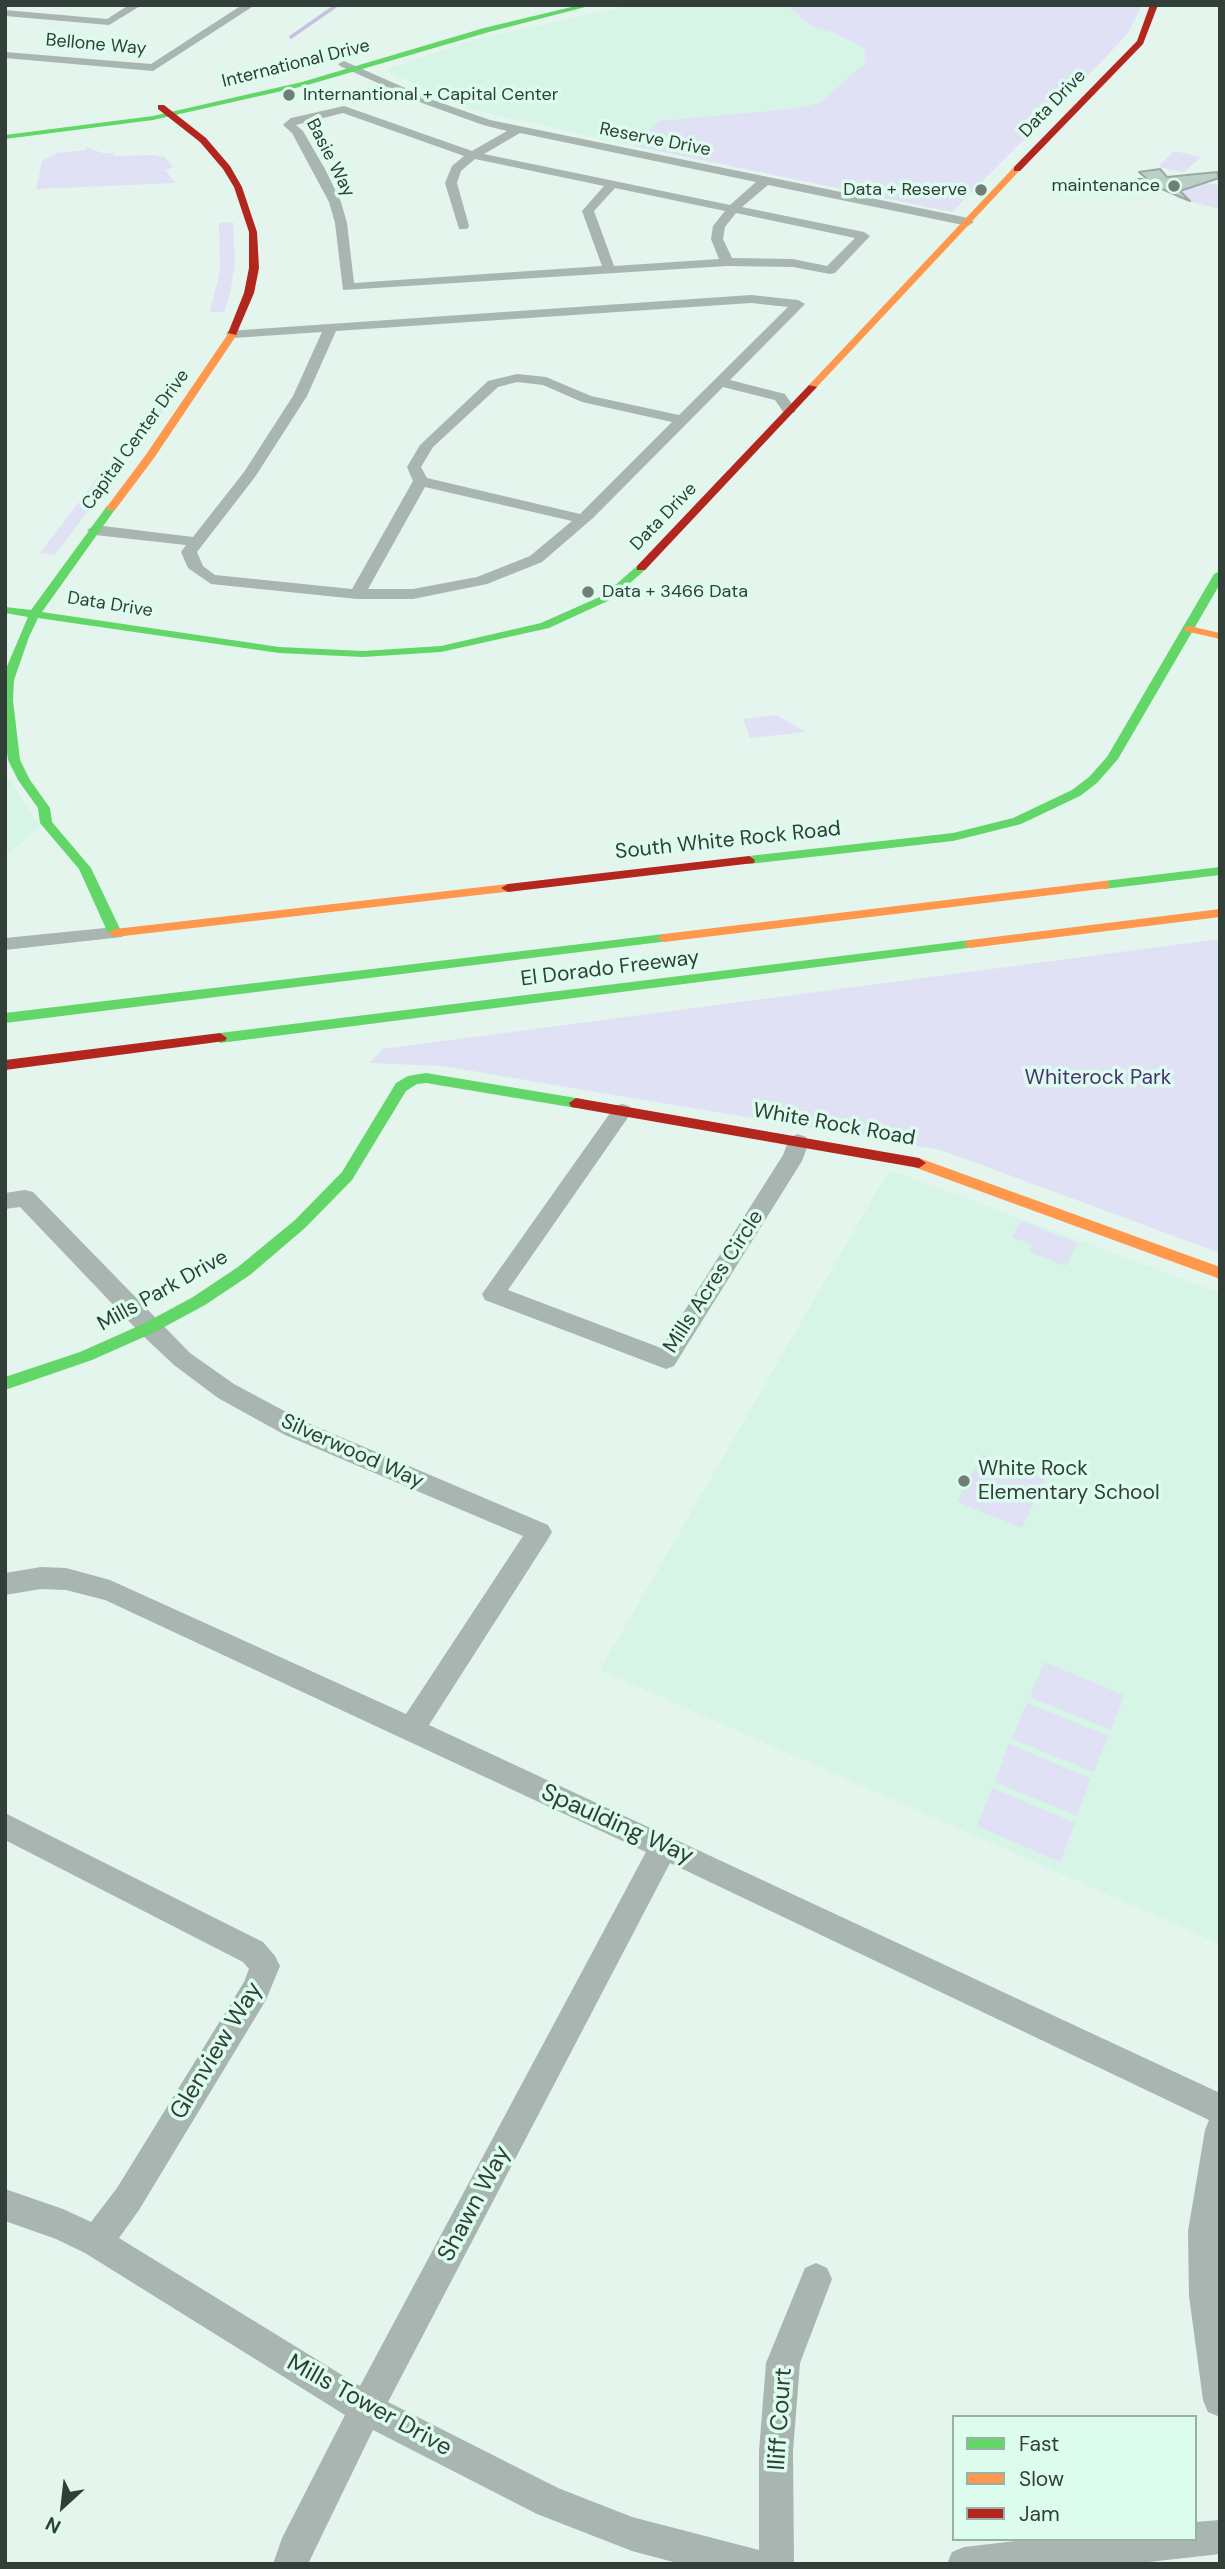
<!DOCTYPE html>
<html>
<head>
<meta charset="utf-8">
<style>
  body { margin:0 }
  #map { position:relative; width:1225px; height:2569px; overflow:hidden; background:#e3f5ed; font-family:"DM Sans",sans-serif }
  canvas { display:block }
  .frame { position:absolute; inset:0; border:7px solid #323e38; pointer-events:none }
  .legend { position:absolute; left:952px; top:2415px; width:245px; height:126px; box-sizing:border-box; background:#dcfcee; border:2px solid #98b0a5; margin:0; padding:9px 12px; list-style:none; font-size:21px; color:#323e38 }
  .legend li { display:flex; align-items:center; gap:14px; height:35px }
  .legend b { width:35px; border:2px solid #98b0a5 }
  .north { position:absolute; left:28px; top:2471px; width:70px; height:70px; -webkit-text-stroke:5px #dcfcee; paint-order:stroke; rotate:207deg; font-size:19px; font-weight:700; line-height:28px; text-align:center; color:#323e38 }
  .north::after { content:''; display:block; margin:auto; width:24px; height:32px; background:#323e38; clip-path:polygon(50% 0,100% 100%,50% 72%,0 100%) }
</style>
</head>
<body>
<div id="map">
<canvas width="1225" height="2569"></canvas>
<div class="frame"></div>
<ul class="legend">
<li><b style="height:9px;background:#63d668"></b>Fast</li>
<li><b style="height:9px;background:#ff974d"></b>Slow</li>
<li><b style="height:9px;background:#b3261e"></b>Jam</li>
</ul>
<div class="north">N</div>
</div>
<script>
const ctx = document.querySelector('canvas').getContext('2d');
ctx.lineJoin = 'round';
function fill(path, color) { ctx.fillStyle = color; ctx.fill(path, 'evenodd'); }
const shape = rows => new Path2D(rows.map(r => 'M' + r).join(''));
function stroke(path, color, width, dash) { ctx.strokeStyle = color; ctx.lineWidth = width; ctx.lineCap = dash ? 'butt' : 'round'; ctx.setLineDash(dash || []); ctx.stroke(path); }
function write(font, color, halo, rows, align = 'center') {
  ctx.font = font + ' "DM Sans",sans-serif'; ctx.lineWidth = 7; ctx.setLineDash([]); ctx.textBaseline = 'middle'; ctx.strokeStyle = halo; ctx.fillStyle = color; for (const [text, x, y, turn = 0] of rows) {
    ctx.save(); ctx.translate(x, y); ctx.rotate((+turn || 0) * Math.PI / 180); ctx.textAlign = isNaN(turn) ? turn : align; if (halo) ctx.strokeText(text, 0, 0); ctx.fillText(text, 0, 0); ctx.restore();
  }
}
fill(shape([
  [631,5,787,5,811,26,832,32,865,48,866,62,821,102,800,108,660,121,634,146,471,109,388,72,391,68,474,40],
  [5,772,40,827,5,856],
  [893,1171,1220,1293,1220,1944,600,1670,888,1172]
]), '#d6f5e7');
fill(shape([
  [787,5,1142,5,1128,33,1105,58,952,212,634,146,659,121,800,108,821,102,866,62,864,48,832,32,811,26],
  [86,147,102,153,113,153,114,156,153,155,164,157,173,167,165,170,176,183,36,189,42,161,57,153,86,150],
  [1174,151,1201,157,1184,172,1158,167],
  [1195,180,1220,186,1220,209,1176,198],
  [233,222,235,263,230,293,224,312,210,312,220,272,219,223],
  [160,397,174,398,138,445,124,444],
  [104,469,118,471,55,555,40,553],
  [777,715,805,732,750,738,743,719],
  [1220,939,1220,1253,941,1150,443,1066,370,1063,382,1049],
  [1021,1221,1078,1243,1066,1266,1029,1252,1032,1245,1012,1237],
  [982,1454,1045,1479,1022,1528,957,1502],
  [1044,1662,1124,1695,1111,1730,1030,1697],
  [1027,1703,1108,1736,1094,1772,1012,1739],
  [1009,1744,1091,1779,1077,1816,995,1782],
  [992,1788,1075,1823,1060,1862,977,1826]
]), '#e0e1f4');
stroke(shape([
  [291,37,337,5]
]), '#c8bfe5', 3.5);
const building = shape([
  [1160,169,1167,177,1217,172,1219,178,1180,191,1190,201,1138,179,1147,179,1139,172,1160,169]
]);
fill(building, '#bad0c6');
stroke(building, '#9ca9a3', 2);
fill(shape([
  [129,5,142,5,109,25,5,16,5,10,107,19,129,5],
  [242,5,255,5,153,71,5,58,5,52,151,64,242,5],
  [344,61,430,99,490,120,968,218,974,222,968,226,768,185,742,207,864,232,870,236,835,273,830,274,793,267,727,266,343,290,335,223,329,202,292,133,283,125,285,123,291,118,344,106,472,151,507,131,483,125,422,103,340,66,338,64,344,61],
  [343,113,464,156,452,166,445,183,459,229,467,229,469,226,457,183,461,171,475,159,604,186,582,211,602,266,354,283,347,223,341,202,325,169,303,131,296,125,343,113],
  [520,133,756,182,730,205,484,154,520,133],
  [615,188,725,211,713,226,711,239,719,259,614,266,594,211,615,188],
  [736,213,855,238,827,266,793,259,732,258,723,239,725,227,736,213],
  [751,295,798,300,805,304,730,380,785,394,796,410,794,413,784,413,775,400,723,387,593,518,542,562,487,584,413,599,357,599,211,584,188,568,181,552,186,545,95,535,87,530,95,525,193,537,244,472,293,396,322,332,233,338,226,334,228,331,751,295],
  [751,303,788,307,679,415,591,396,546,377,517,374,488,381,420,445,407,467,413,481,352,589,215,575,203,566,197,552,255,477,307,396,336,331,751,303],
  [517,382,543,385,582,402,672,422,580,514,427,478,421,467,433,447,498,387,517,382],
  [425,487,572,521,530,556,477,577,413,589,368,589,425,487],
  [115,927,122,929,125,933,122,937,5,950,5,938,115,927],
  [622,1104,629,1106,633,1111,629,1116,508,1290,661,1348,783,1155,790,1137,798,1134,806,1137,809,1142,802,1161,674,1366,666,1369,485,1300,482,1294,615,1106,622,1104],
  [25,1190,33,1192,190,1353,234,1384,303,1421,548,1525,552,1532,548,1539,429,1725,1220,2093,1220,2417,1208,2412,1203,2400,1189,2296,1188,2231,1205,2130,1209,2120,670,1863,388,2402,558,2488,632,2517,759,2550,759,2451,766,2363,805,2268,816,2263,827,2268,832,2279,800,2363,793,2451,794,2564,681,2564,632,2551,537,2514,373,2430,308,2564,273,2564,282,2538,345,2415,85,2253,56,2239,5,2221,5,2189,63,2209,91,2222,117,2188,244,1982,249,1969,243,1962,5,1840,5,1813,263,1942,275,1956,280,1966,266,2000,139,2210,119,2238,360,2386,646,1852,105,1600,66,1590,41,1589,5,1595,5,1573,41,1567,66,1568,110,1580,406,1714,523,1536,285,1435,218,1398,174,1365,141,1334,20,1207,5,1209,5,1193,25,1190],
  [1220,2520,1220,2554,1131,2564,947,2564,952,2552,964,2547,1033,2539,1195,2539,1195,2522,1220,2520]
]), '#a9b5b0');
fill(shape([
  [580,5,593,5,489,32,304,86,153,120,5,139,5,135,153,116,302,82,484,28,580,5],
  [111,505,116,508,42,612,279,647,363,651,441,646,541,623,604,595,637,566,647,568,612,599,549,628,441,652,363,657,279,653,38,618,29,637,14,680,13,700,20,760,30,780,50,808,52,822,91,868,122,933,115,937,108,933,79,869,40,823,38,808,18,780,8,760,5,737,5,671,28,617,5,613,5,607,31,610,107,506,111,505],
  [1220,571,1220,584,1118,759,1097,783,1080,796,1021,824,953,841,749,864,743,860,749,856,953,833,1013,818,1072,790,1089,777,1107,757,1214,574,1220,571],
  [1220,867,1220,875,1104,889,1097,885,1104,881,1220,867],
  [664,934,671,938,669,941,5,1023,5,1013,664,934],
  [970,940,975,941,977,944,975,947,220,1043,213,1038,220,1033,970,940],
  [426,1073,576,1098,583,1103,576,1108,426,1083,417,1084,406,1091,352,1180,305,1228,250,1275,205,1305,155,1332,92,1360,5,1390,5,1377,80,1352,143,1324,193,1297,238,1267,295,1220,342,1172,396,1083,408,1076,426,1073]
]), '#63d668');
fill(shape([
  [1014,167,1021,169,815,389,809,389,809,385,1014,167],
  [230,331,238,333,154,458,115,510,107,510,106,508,145,456,230,331],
  [1189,626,1220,633,1220,639,1185,631,1185,627,1189,626],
  [1104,881,1109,882,1109,888,664,942,657,938,664,934,1104,881],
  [508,884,513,885,513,891,115,937,108,933,115,929,508,884],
  [1220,909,1220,917,970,948,963,944,970,940,1220,909],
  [919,1158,1220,1267,1220,1279,914,1167,912,1163,914,1159,919,1158]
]), '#ff974d');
fill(shape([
  [1150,5,1158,5,1143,44,1020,171,1014,171,1014,167,1137,41,1150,5],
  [158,105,164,105,206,138,230,166,242,187,257,232,259,268,254,293,236,335,228,333,244,293,249,268,249,232,234,187,223,169,200,142,158,109,158,105],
  [809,385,817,387,645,570,637,570,637,566,809,385],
  [749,856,755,860,754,863,508,892,501,888,508,884,749,856],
  [220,1033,227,1038,225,1041,5,1070,5,1060,220,1033],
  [576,1098,919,1158,926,1163,919,1168,571,1107,569,1103,576,1098]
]), '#b3261e');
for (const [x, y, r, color] of [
  [289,95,7,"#707e77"],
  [1174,186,7,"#707e77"],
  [981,190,7,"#707e77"],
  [588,592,7,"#707e77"],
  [964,1481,7,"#707e77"]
]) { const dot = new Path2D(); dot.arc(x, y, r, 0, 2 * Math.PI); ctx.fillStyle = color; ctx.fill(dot); stroke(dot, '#dcfcee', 2.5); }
write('18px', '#323e38', '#dcfcee', [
  ["Bellone Way",96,45,5],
  ["International Drive",296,64,-14],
  ["Data Drive",1053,104,-46],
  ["Reserve Drive",655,140,11],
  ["Basie Way",330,158,63],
  ["Capital Center Drive",136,440,-54],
  ["Data Drive",664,517,-46],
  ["Data Drive",110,605,9]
]);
write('18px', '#323e38', '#dcfcee', [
  ["Internantional + Capital Center",303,95],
  ["maintenance",1160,186,"right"],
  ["Data + Reserve",967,190,"right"],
  ["Data + 3466 Data",602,592]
], 'left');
write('21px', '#323e38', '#dcfcee', [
  ["South White Rock Road",728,841,-6],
  ["El Dorado Freeway",610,969,-7],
  ["White Rock Road",834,1125,10],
  ["Mills Acres Circle",714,1282,-57],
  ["Mills Park Drive",163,1291,-29],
  ["Silverwood Way",352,1452,24]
]);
write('21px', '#4d3174', '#dcfcee', [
  ["Whiterock Park",1098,1078]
]);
write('21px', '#323e38', '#dcfcee', [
  ["White Rock",978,1469],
  ["Elementary School",978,1493]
], 'left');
write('24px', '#323e38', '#dcfcee', [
  ["Spaulding Way",617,1825,24],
  ["Glenview Way",217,2051,-59],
  ["Shawn Way",475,2204,-62],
  ["Mills Tower Drive",369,2406,29],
  ["Iliff Court",781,2419,-86]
]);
</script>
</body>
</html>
